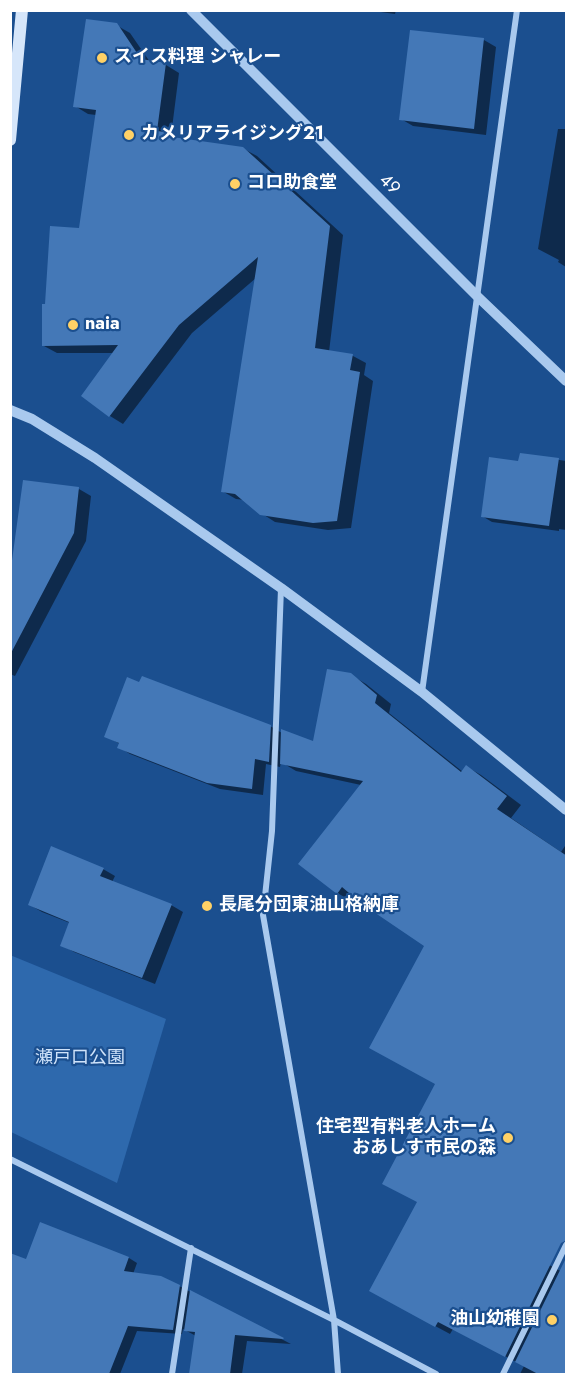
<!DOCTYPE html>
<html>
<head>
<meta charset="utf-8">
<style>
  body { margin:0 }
  #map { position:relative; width:577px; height:1385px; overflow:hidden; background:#1b4f8f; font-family:Jost,sans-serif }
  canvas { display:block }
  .frame { position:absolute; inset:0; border:12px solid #fff; pointer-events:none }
</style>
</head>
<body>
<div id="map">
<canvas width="577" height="1385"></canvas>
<div class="frame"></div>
</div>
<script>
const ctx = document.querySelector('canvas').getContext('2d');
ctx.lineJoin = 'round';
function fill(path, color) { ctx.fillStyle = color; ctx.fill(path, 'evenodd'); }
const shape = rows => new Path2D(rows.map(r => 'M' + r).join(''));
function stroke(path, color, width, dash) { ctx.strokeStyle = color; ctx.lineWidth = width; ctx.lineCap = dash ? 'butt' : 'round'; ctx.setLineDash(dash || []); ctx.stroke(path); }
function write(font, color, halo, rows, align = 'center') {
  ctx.font = font + ' Jost,"Noto Sans JP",sans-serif'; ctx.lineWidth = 4.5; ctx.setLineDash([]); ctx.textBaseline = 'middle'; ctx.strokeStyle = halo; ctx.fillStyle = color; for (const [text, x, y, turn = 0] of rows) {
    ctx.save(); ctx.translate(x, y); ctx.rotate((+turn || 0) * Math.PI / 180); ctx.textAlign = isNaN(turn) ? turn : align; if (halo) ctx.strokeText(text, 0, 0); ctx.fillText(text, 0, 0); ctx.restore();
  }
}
fill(shape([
  [10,955,166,1019,117,1183,11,1132]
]), '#2e69ad');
fill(shape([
  [366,10,396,10,395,14],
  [116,25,130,33,150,62,166,65,179,73,171,136,174,139,242,148,257,156,343,235,329,352,353,356,366,363,364,375,373,381,351,528,328,530,275,522,261,513,245,500,236,499,222,491,256,278,192,333,123,424,110,416,115,353,57,353,44,346,46,305,81,230,96,115,88,114,75,106],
  [484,40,496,47,486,135,413,126,401,119],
  [558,129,566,129,566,267,558,262,559,260,538,249],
  [521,454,566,461,566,530,559,529,559,531,492,522,482,516,520,463],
  [79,489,91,496,86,541,15,676,10,674,10,587],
  [351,675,366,684,391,704,389,713,463,772,467,767,481,775,521,805,511,818,561,852,565,846,566,847,566,1210,540,1260,566,1274,566,1374,520,1374,524,1366,453,1329,450,1334,385,1299,419,1202,437,1084,426,946,356,896,352,901,337,893,361,785,296,771,281,762,280,767,266,764,263,795,220,789,130,754,119,747,120,744,106,736,270,726,282,733,315,743],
  [103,869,115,876,112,882,171,905,183,912,155,984,74,952,62,945,70,923,42,912,30,905],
  [41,1224,129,1258,137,1263,133,1274,179,1286,291,1344,247,1341,242,1374,190,1374,196,1336,183,1329,182,1334,137,1331,120,1374,10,1374,10,1255,27,1261]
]), '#0007');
fill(shape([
  [86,19,117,23,141,59,166,63,157,131,165,132,165,136,243,147,330,226,315,348,353,354,350,370,360,372,337,521,313,523,260,515,235,494,221,492,258,257,179,325,109,417,81,396,118,345,42,346,42,304,45,304,50,226,79,228,96,110,73,107],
  [410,30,484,38,474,129,399,120],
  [520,453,559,458,549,526,481,517,489,457,518,461],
  [23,480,79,487,74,533,10,655,10,575],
  [327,669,351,673,377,695,375,703,461,772,466,765,507,796,497,809,567,856,567,1240,561,1243,505,1357,438,1322,435,1327,369,1291,417,1202,382,1184,435,1084,369,1048,424,946,362,904,342,887,337,894,298,864,363,781,280,764,281,729,313,741],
  [142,676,271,725,269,762,255,759,252,789,207,783,117,748,119,743,104,737,127,677,139,682],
  [51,846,104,868,100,876,172,904,142,978,60,946,69,922,28,905],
  [40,1222,129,1257,124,1271,161,1276,180,1285,173,1330,128,1326,109,1374,10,1374,10,1253,26,1259],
  [567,1256,567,1374,538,1374,515,1362],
  [190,1290,284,1338,283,1339,235,1335,230,1374,189,1374,195,1332,184,1331]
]), '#4478b7');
stroke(shape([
  [281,588,272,831,263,915,334,1320,338,1374],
  [422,692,517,10],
  [10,1159,334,1320,436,1374],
  [172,1374,191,1248],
  [503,1374,566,1245]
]), '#a9c9ee', 6);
stroke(shape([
  [191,10,478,297,566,381],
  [10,410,32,419,95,458,281,588,422,692,566,810]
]), '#a9c9ee', 10);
stroke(shape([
  [10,140,22,10]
]), '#d6e6fa', 12);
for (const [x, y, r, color] of [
  [102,58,6,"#ffd166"],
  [129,135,6,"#ffd166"],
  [235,184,6,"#ffd166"],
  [73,325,6,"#ffd166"],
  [207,906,6,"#ffd166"],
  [508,1138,6,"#ffd166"],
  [552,1320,6,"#ffd166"]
]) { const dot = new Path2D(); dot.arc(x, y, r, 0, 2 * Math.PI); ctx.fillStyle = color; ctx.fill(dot); stroke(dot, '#1b4f8f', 2); }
write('bold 18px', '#fff', '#1b4f8f', [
  ["スイス料理 シャレー",114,58],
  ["カメリアライジング21",141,135],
  ["コロ助食堂",247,184],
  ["naia",85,325],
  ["長尾分団東油山格納庫",219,906],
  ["住宅型有料老人ホーム",496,1128,"right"],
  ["おあしす市民の森",496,1149,"right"],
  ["油山幼稚園",540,1320,"right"]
], 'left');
write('18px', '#fff', '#1b4f8f', [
  ["49",389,185,45]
]);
write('18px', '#cfe3fa', '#1b4f8f', [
  ["瀬戸口公園",80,1059]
]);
</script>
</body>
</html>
